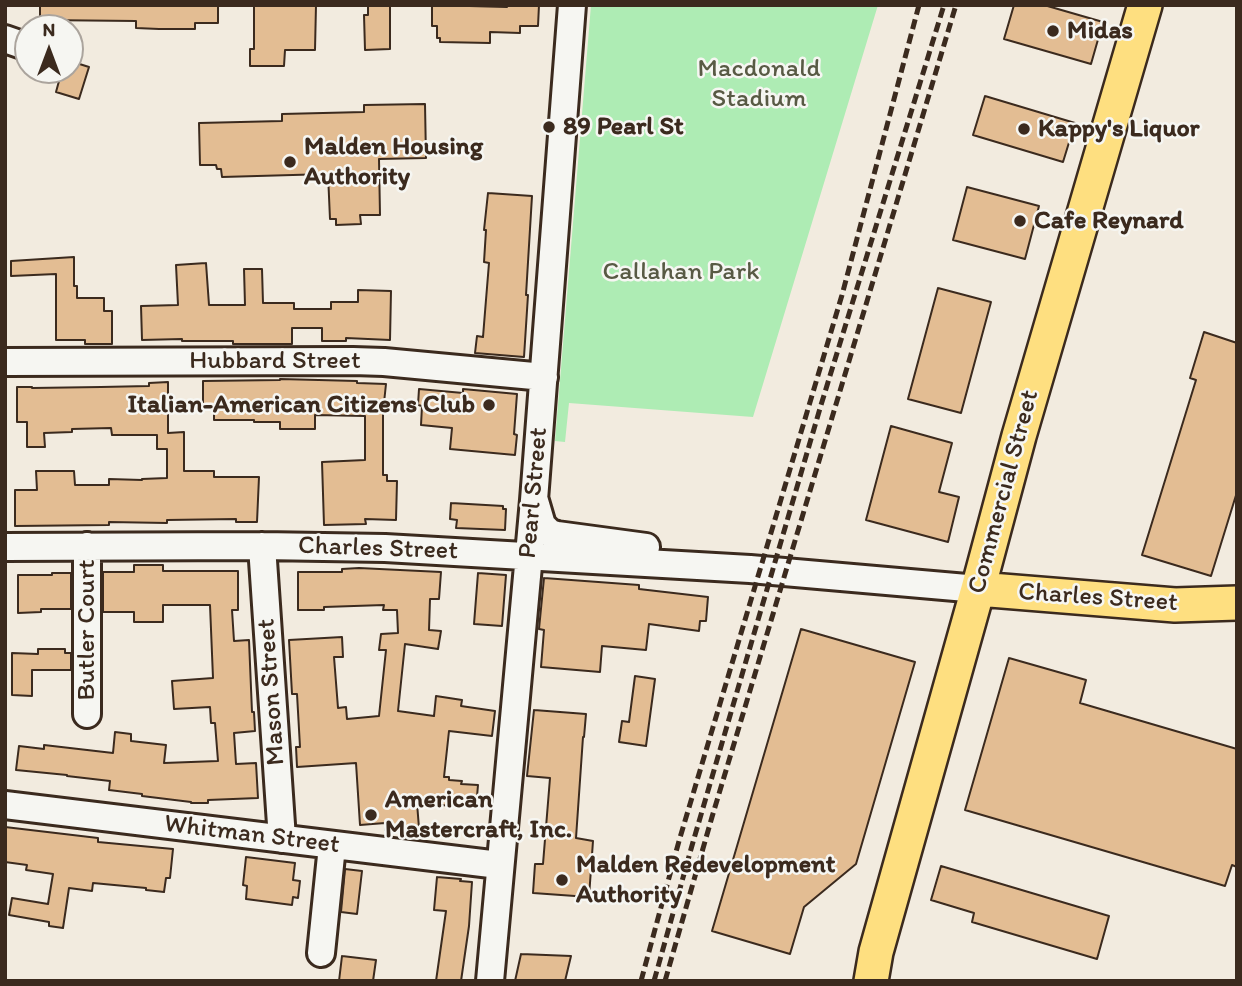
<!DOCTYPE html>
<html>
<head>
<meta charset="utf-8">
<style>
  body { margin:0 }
  #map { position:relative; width:1242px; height:986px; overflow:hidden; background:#f2ebdf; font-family:Itim,sans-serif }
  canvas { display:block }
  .frame { position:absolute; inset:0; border:7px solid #3b2a1e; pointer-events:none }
  .north { position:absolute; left:14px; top:14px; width:70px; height:70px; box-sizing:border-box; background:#f6f6f2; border:2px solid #aba49d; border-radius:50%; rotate:0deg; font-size:19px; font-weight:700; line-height:28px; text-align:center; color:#3b2a1e }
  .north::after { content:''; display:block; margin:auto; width:24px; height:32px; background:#3b2a1e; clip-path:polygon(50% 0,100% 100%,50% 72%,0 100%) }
</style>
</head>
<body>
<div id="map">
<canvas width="1242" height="986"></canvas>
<div class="frame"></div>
<div class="north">N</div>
</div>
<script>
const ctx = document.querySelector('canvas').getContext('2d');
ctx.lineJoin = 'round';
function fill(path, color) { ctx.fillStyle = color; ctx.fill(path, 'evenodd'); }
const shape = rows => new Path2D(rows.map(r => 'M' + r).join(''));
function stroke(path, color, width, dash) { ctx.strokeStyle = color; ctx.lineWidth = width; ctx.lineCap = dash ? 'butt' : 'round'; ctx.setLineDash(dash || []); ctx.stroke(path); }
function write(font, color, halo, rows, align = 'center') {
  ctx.font = font + ' Itim,sans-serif'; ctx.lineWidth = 5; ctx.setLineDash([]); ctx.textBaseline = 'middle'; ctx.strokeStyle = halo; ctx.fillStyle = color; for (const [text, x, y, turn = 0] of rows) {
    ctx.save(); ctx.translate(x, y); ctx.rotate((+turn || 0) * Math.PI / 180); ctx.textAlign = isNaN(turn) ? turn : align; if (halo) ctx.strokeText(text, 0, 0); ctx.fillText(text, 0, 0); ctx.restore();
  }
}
fill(shape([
  [591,5,878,5,753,417,569,403,565,442,555,441]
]), '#aeecb4');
const building = shape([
  [40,5,218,5,218,23,195,23,195,29,159,29,136,28,136,21,40,20,40,5],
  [254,5,316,5,315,50,285,50,284,66,250,66,250,49,254,49,254,5],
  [368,5,390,5,390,49,365,50,364,15,368,15,368,5],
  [432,5,507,7,507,5,539,5,538,26,520,26,520,33,490,32,490,43,440,42,440,38,437,38,437,26,432,26,432,5],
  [1014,5,1044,5,1103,22,1091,64,1004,39,1014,5],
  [70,61,89,67,79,99,56,92,62,70,70,70,70,61],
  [985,96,1075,123,1063,162,973,135,985,96],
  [425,104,426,158,379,159,380,215,360,215,361,224,336,225,336,219,330,219,328,174,222,177,221,169,217,169,216,165,200,165,199,123,282,121,282,114,364,112,364,105,425,104],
  [967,187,1039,206,1025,259,953,240,967,187],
  [488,193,532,196,526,295,528,295,524,357,475,353,477,336,483,337,485,312,489,263,484,262,486,230,484,230,488,193],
  [74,257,74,286,77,286,77,298,104,298,104,311,112,311,112,344,85,344,85,340,56,340,56,274,11,276,11,261,74,257],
  [206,263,209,305,245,305,244,269,262,269,263,303,294,303,294,309,331,309,331,302,358,302,358,290,391,291,390,340,346,338,346,341,322,341,322,328,292,328,292,344,233,344,233,341,182,341,182,339,142,340,141,306,178,305,176,265,206,263],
  [938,288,991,302,961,413,908,399,938,288],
  [1204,332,1237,343,1237,492,1211,576,1142,555,1196,380,1190,378,1204,332],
  [280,379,357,381,357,383,386,384,383,412,383,475,387,475,387,481,397,481,396,520,365,519,366,524,324,525,322,462,365,460,365,416,315,415,315,429,280,429,280,422,254,422,254,420,214,420,214,405,203,405,203,381,280,380,280,379],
  [168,382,168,433,184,432,184,471,214,471,214,477,259,477,257,522,236,522,236,519,167,520,167,523,109,522,109,525,15,526,15,490,37,490,36,471,74,471,75,485,109,485,109,479,142,480,142,479,167,478,167,449,157,449,157,435,112,435,111,428,72,429,72,432,44,433,45,447,27,447,27,422,17,422,17,387,32,387,32,388,101,387,149,386,149,383,168,382],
  [419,389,463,393,463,389,517,394,514,434,517,435,515,455,450,449,452,428,421,425,422,406,418,405,419,389],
  [891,426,952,443,939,492,959,497,948,542,866,520,891,426],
  [451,503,503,506,503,509,506,509,505,530,456,528,457,520,450,519,451,503],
  [134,565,163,565,163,571,238,571,238,610,232,610,234,641,249,640,252,712,254,712,255,731,234,733,236,764,256,763,258,798,208,800,208,803,191,803,191,802,142,796,142,794,109,790,110,781,67,776,67,775,16,770,19,746,44,749,44,745,113,753,115,732,131,734,131,741,166,745,164,763,218,761,215,723,211,723,210,707,174,709,172,681,213,678,210,605,163,605,163,622,134,622,134,612,103,612,103,572,134,572,134,565],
  [359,568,441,572,439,599,430,599,429,630,441,631,438,649,405,644,398,711,434,716,436,696,462,700,461,706,495,711,492,736,449,731,444,777,449,777,449,780,462,781,461,784,478,785,476,808,417,803,419,828,385,830,385,823,360,825,356,763,297,767,296,747,300,747,297,694,292,694,289,640,342,637,343,657,334,657,338,708,346,707,347,719,379,716,386,650,379,650,381,634,398,633,397,610,383,610,384,605,324,607,324,610,298,610,298,572,342,572,342,569,359,568],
  [52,573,71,573,71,609,41,609,41,612,18,613,18,575,52,575,52,573],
  [478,573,506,575,502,626,474,624,478,573],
  [544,578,639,585,639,589,708,597,706,621,700,621,699,631,649,624,646,650,602,646,600,672,541,667,544,630,539,629,544,578],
  [801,629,915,662,856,864,804,907,790,954,712,931,801,629],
  [38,649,65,649,65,653,71,653,71,670,32,670,32,696,12,695,12,653,38,654,38,649],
  [1009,658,1086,680,1080,703,1237,749,1237,867,1232,865,1225,886,965,810,1009,658],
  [635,676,655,679,646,746,619,742,622,721,629,722,635,676],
  [534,710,586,714,584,737,583,737,576,838,593,841,589,897,533,893,535,864,543,864,550,778,527,776,534,710],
  [5,827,98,838,98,842,173,849,170,878,166,878,164,892,146,890,146,888,93,883,92,891,69,888,63,928,49,926,49,922,9,915,12,898,48,904,53,874,26,870,27,865,5,862,5,827],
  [246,857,295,863,293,880,300,881,298,898,293,897,292,905,246,899,247,886,243,885,246,857],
  [941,866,1109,916,1097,959,972,922,974,913,931,900,941,866],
  [345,869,362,871,357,914,341,912,345,869],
  [437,877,461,879,460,881,472,882,469,926,461,981,436,981,446,911,434,910,437,877],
  [521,954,571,956,565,981,515,981,521,954],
  [342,956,376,960,373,981,339,981,342,956]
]);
fill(building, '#e3bd93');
stroke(building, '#3b2a1e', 2);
const minor = shape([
  [5,39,28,47],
  [5,362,353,361,384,362,544,377],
  [535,501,542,525,550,533,557,535,646,547],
  [87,546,87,714],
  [262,546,282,839],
  [5,547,262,546,385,548,750,569,978,589],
  [5,805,499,865],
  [321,953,332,846],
  [490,981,534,500,572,5]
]);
const major = shape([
  [978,589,1175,605,1237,603],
  [871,981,876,952,978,589,1019,436,1145,5]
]);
stroke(minor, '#3b2a1e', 32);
stroke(major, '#3b2a1e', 38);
stroke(minor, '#f6f6f2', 26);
stroke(major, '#fedf80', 33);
stroke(shape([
  [641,981,679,841,842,295,919,5],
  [654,981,693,842,821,405,944,5],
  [665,981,712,817,956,5]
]), '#3b2a1e', 5, [10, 5]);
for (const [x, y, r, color] of [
  [1053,31,7,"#3b2a1e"],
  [549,127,7,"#3b2a1e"],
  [1024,129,7,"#3b2a1e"],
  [290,162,7,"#3b2a1e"],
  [1020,221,7,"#3b2a1e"],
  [489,405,7,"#3b2a1e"],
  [371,815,7,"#3b2a1e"],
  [562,880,7,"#3b2a1e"]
]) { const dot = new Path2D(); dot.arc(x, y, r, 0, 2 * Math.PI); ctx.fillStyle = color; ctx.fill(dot); stroke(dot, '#f6f6f2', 2.5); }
write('bold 26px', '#3b2a1e', '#f6f6f2', [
  ["Midas",1067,31],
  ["89 Pearl St",563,127],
  ["Kappy's Liquor",1038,129],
  ["Malden Housing",304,147],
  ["Authority",304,177],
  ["Cafe Reynard",1034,221],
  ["Italian-American Citizens Club",475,405,"right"],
  ["American",385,800],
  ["Mastercraft, Inc.",385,830],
  ["Malden Redevelopment",576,865],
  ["Authority",576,895]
], 'left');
write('26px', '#585a44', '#f6f6f2', [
  ["Macdonald",759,69],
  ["Stadium",759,99],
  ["Callahan Park",681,272]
]);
write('26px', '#3b2a1e', '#f6f6f2', [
  ["Hubbard Street",275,361],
  ["Commercial Street",1004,492,-75],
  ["Pearl Street",534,493,-85],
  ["Charles Street",378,549,2],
  ["Charles Street",1098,598,4],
  ["Butler Court",87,630,-90],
  ["Mason Street",272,692,-94],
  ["Whitman Street",252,835,7]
]);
</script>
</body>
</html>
